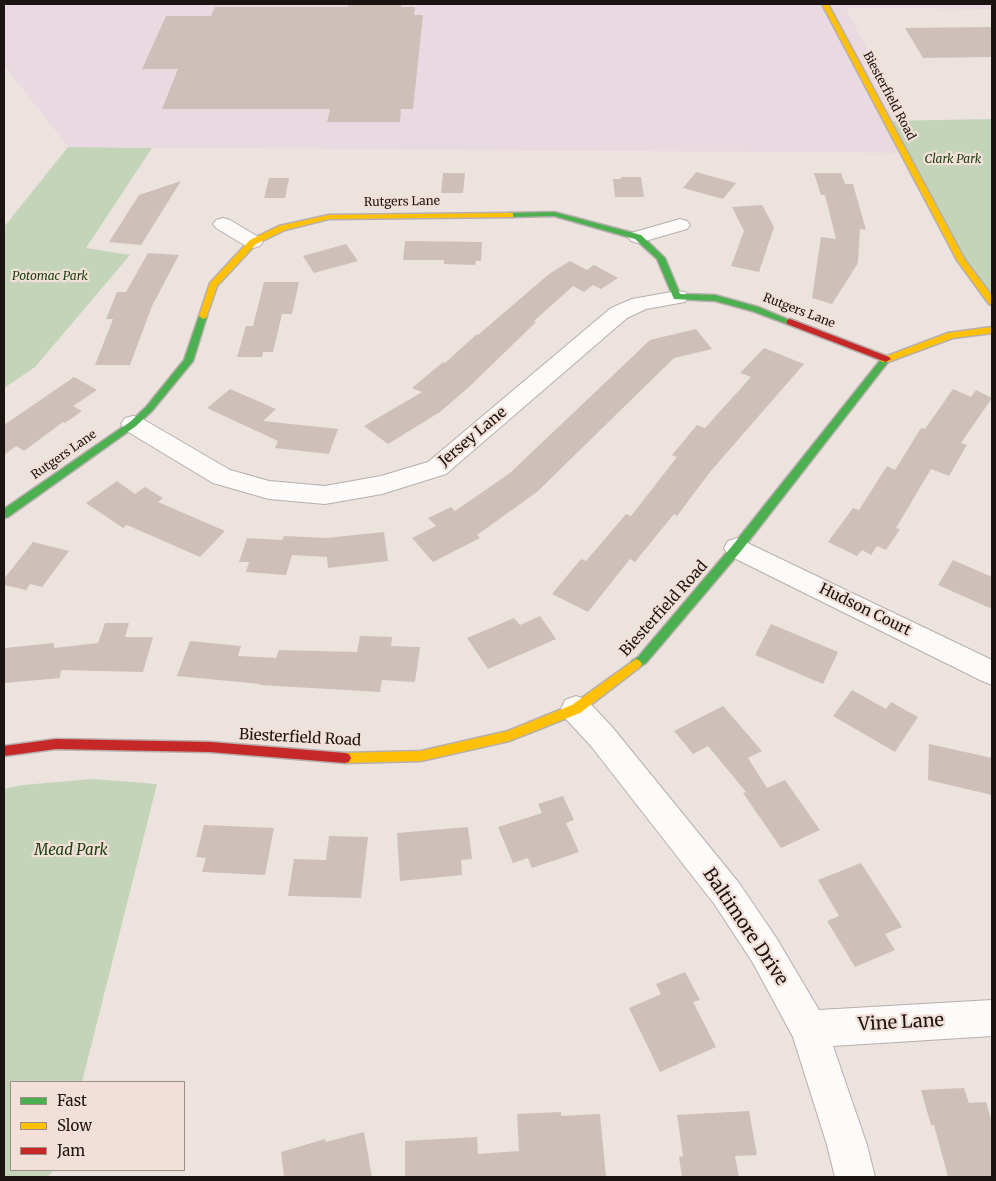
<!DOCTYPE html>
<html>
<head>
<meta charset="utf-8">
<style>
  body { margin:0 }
  #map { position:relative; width:996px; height:1181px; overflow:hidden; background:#ece2de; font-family:Merriweather,serif }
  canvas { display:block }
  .frame { position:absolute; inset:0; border:5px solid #1b1412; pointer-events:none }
  .legend { position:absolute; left:10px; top:1081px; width:175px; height:90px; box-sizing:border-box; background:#f2e0d8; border:1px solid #9c8e89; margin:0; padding:6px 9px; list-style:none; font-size:15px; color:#1b1412 }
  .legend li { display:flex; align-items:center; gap:10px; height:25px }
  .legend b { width:25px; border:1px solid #9c8e89 }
</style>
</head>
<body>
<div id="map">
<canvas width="996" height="1181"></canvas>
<div class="frame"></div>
<ul class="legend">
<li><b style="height:6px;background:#4caf50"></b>Fast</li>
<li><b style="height:6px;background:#ffc107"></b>Slow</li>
<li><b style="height:6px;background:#c62828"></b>Jam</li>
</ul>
</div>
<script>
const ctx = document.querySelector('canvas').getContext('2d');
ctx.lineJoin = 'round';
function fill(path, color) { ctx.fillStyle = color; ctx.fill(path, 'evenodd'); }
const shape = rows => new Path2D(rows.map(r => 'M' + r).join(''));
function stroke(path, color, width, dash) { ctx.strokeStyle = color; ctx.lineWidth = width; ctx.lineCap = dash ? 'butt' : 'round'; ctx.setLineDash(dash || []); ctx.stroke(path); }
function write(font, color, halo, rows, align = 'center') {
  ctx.font = font + ' Merriweather,serif'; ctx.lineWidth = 4.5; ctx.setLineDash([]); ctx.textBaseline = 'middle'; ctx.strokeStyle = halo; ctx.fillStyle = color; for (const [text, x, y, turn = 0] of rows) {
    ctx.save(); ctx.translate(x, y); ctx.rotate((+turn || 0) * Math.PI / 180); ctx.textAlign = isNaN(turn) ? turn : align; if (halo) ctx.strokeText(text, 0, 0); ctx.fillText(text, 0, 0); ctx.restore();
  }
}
fill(shape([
  [4,4,992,4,992,9,846,8,920,153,68,147,4,65]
]), '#e9dae2');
fill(shape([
  [992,119,992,302,961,260,887,121],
  [68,147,152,148,86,248,130,255,35,367,4,388,4,227],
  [92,779,157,784,82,1082,11,1082,11,1170,54,1170,47,1177,4,1177,4,789,23,785]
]), '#c4d4b9');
fill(shape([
  [349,4,402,4,401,7,415,7,414,15,423,15,413,109,401,109,400,122,327,122,330,109,162,109,178,69,142,69,166,16,211,16,215,7,348,7],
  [992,27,992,57,923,58,905,28],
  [696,172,736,183,723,199,683,188],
  [443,173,465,173,463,193,441,193],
  [814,173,841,173,845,184,853,184,866,230,860,229,858,263,832,304,812,298,821,237,836,239,825,195,821,195],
  [621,177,641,177,644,197,615,197,613,179,621,179],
  [269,178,289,178,285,198,264,198],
  [181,181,141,245,109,242,139,195],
  [762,205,774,227,759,272,731,266,744,231,732,207],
  [405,241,482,242,481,261,476,261,475,265,444,264,444,260,403,260],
  [346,244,358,261,314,273,303,256],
  [148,253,179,255,152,306,130,365,95,365,113,319,106,319,117,292,126,292],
  [570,261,587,270,594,265,618,278,601,289,593,285,584,292,573,286,534,321,536,322,469,387,440,412,388,444,364,426,422,392,412,388,443,362,445,363,477,334,478,335,549,274],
  [264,282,299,282,292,314,282,314,273,352,263,352,262,357,237,357,246,326,253,326],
  [696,329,712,349,674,358,537,492,477,535,480,538,433,562,412,538,436,526,428,518,451,507,455,511,510,473,650,340],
  [764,348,804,364,710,472,677,516,674,514,635,562,630,559,588,612,552,594,581,559,586,561,626,514,631,516,677,457,672,455,697,425,705,428,751,377,740,373],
  [74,377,97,390,73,406,82,411,65,423,63,422,24,451,16,446,4,455,4,425],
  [230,389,276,409,263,421,338,429,329,454,275,448,278,441,207,408],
  [953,389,971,397,976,390,992,398,961,443,967,445,949,476,931,469,896,528,900,529,886,550,877,546,871,555,862,550,857,556,828,542,853,508,859,510,887,466,895,470,921,428,925,429],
  [117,481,135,494,145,487,163,498,158,502,225,531,200,557,127,525,123,528,86,503],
  [384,532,388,561,328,568,327,557,292,555,286,575,246,572,249,562,239,562,247,538,282,540,284,536,326,538],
  [33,542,69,551,42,587,30,584,26,590,4,585,4,579],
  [953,560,992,577,992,609,938,585],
  [540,616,556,639,488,669,467,638,514,618,520,625],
  [105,623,129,623,125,637,153,637,143,672,61,670,60,678,4,683,4,648,54,643,54,648,98,643],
  [771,624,838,652,823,684,755,655],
  [360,636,392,637,391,646,420,647,415,682,382,680,380,692,260,685,260,684,177,676,190,641,241,646,238,656,276,658,279,650,357,652],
  [852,690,886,709,891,702,918,717,895,752,833,716],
  [723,706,762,751,748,758,767,788,785,780,820,830,781,848,743,793,746,792,708,746,693,754,674,731],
  [929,744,992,758,992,795,928,780],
  [563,796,574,820,566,823,579,852,532,868,528,858,513,863,498,827,542,813,538,804],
  [204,825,274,828,265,875,202,872,206,858,196,857],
  [468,827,472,859,461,860,462,875,400,881,397,833],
  [329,836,368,837,361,898,288,896,294,859,326,860],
  [861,863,902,927,885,934,895,950,855,967,827,921,839,916,818,880],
  [685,972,700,1000,693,1002,716,1047,660,1072,629,1008,661,994,656,984],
  [964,1088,969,1103,986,1102,992,1122,992,1177,948,1177,934,1125,931,1125,921,1090],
  [749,1111,757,1155,735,1156,739,1177,682,1177,679,1157,683,1156,677,1115],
  [561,1112,561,1116,600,1114,606,1177,405,1177,405,1141,477,1137,478,1154,519,1151,517,1114],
  [364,1132,372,1177,284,1177,281,1152,325,1139,326,1142]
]), '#cec0b8');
const street = shape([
  [223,218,230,220,260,238,263,242,260,246,253,248,246,246,216,228,213,224,216,220,223,218],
  [680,219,687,221,690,225,687,229,638,243,631,241,628,237,631,233,680,219],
  [677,291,685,292,688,297,685,302,646,309,627,318,446,474,382,494,325,504,269,499,213,483,125,430,121,424,125,418,133,416,141,418,230,470,269,481,325,486,381,476,428,462,611,308,632,299,677,291],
  [737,538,992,660,992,685,982,681,728,555,724,548,728,541,737,538],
  [576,696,587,700,613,728,739,883,777,939,819,1010,992,1000,992,1036,833,1046,867,1145,875,1177,835,1177,827,1145,793,1037,753,963,715,905,591,746,565,718,561,709,565,700,576,696]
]);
const fast = shape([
  [554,212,641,235,665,258,680,294,715,295,758,307,794,322,793,324,787,324,752,311,715,301,674,299,657,259,635,239,554,216,510,217,506,215,510,213,554,212],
  [203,313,207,316,193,361,152,411,136,426,8,517,4,518,4,509,130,422,146,407,184,360,199,316,203,313],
  [885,357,888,358,888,362,741,551,646,663,636,669,632,667,630,664,632,661,638,657,733,545,882,358,885,357]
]);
const slow = shape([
  [822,4,828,4,965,260,992,296,992,305,989,304,957,260,822,4],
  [510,213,513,213,513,217,329,219,285,230,256,244,217,286,206,318,203,319,199,316,210,283,250,240,279,226,329,215,510,213],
  [992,327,992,333,953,338,888,362,882,362,880,360,882,358,948,333,992,327],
  [636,659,640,661,642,664,640,667,580,713,509,741,421,761,345,763,341,762,339,758,341,754,345,753,421,751,508,731,572,705,636,659]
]);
const jam = shape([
  [790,319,889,357,891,359,886,362,883,361,787,324,787,320,790,319],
  [56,739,210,742,345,753,349,754,351,758,349,762,345,763,210,752,56,749,4,756,4,746,56,739]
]);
stroke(street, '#b7afac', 2);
stroke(fast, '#b7afac', 3);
stroke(slow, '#b7afac', 3);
stroke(jam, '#b7afac', 3);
fill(street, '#fcfbfa');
fill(fast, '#4caf50');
fill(slow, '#ffc107');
fill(jam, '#c62828');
write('12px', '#1b1412', '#f2e0d8', [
  ["Biesterfield Road",889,96,62],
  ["Rutgers Lane",402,202,-1],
  ["Rutgers Lane",799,311,21],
  ["Rutgers Lane",64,455,-35]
]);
write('italic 12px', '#1b400f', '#f2e0d8', [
  ["Clark Park",953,160],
  ["Potomac Park",50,277]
]);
write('15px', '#1b1412', '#f2e0d8', [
  ["Jersey Lane",473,437,-40],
  ["Biesterfield Road",664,609,-48],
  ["Hudson Court",865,610,26],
  ["Biesterfield Road",300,738,3]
]);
write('italic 15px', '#1b400f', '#f2e0d8', [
  ["Mead Park",71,851]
]);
write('18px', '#1b1412', '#f2e0d8', [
  ["Baltimore Drive",745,927,56],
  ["Vine Lane",901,1023,-3]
]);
</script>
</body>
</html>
